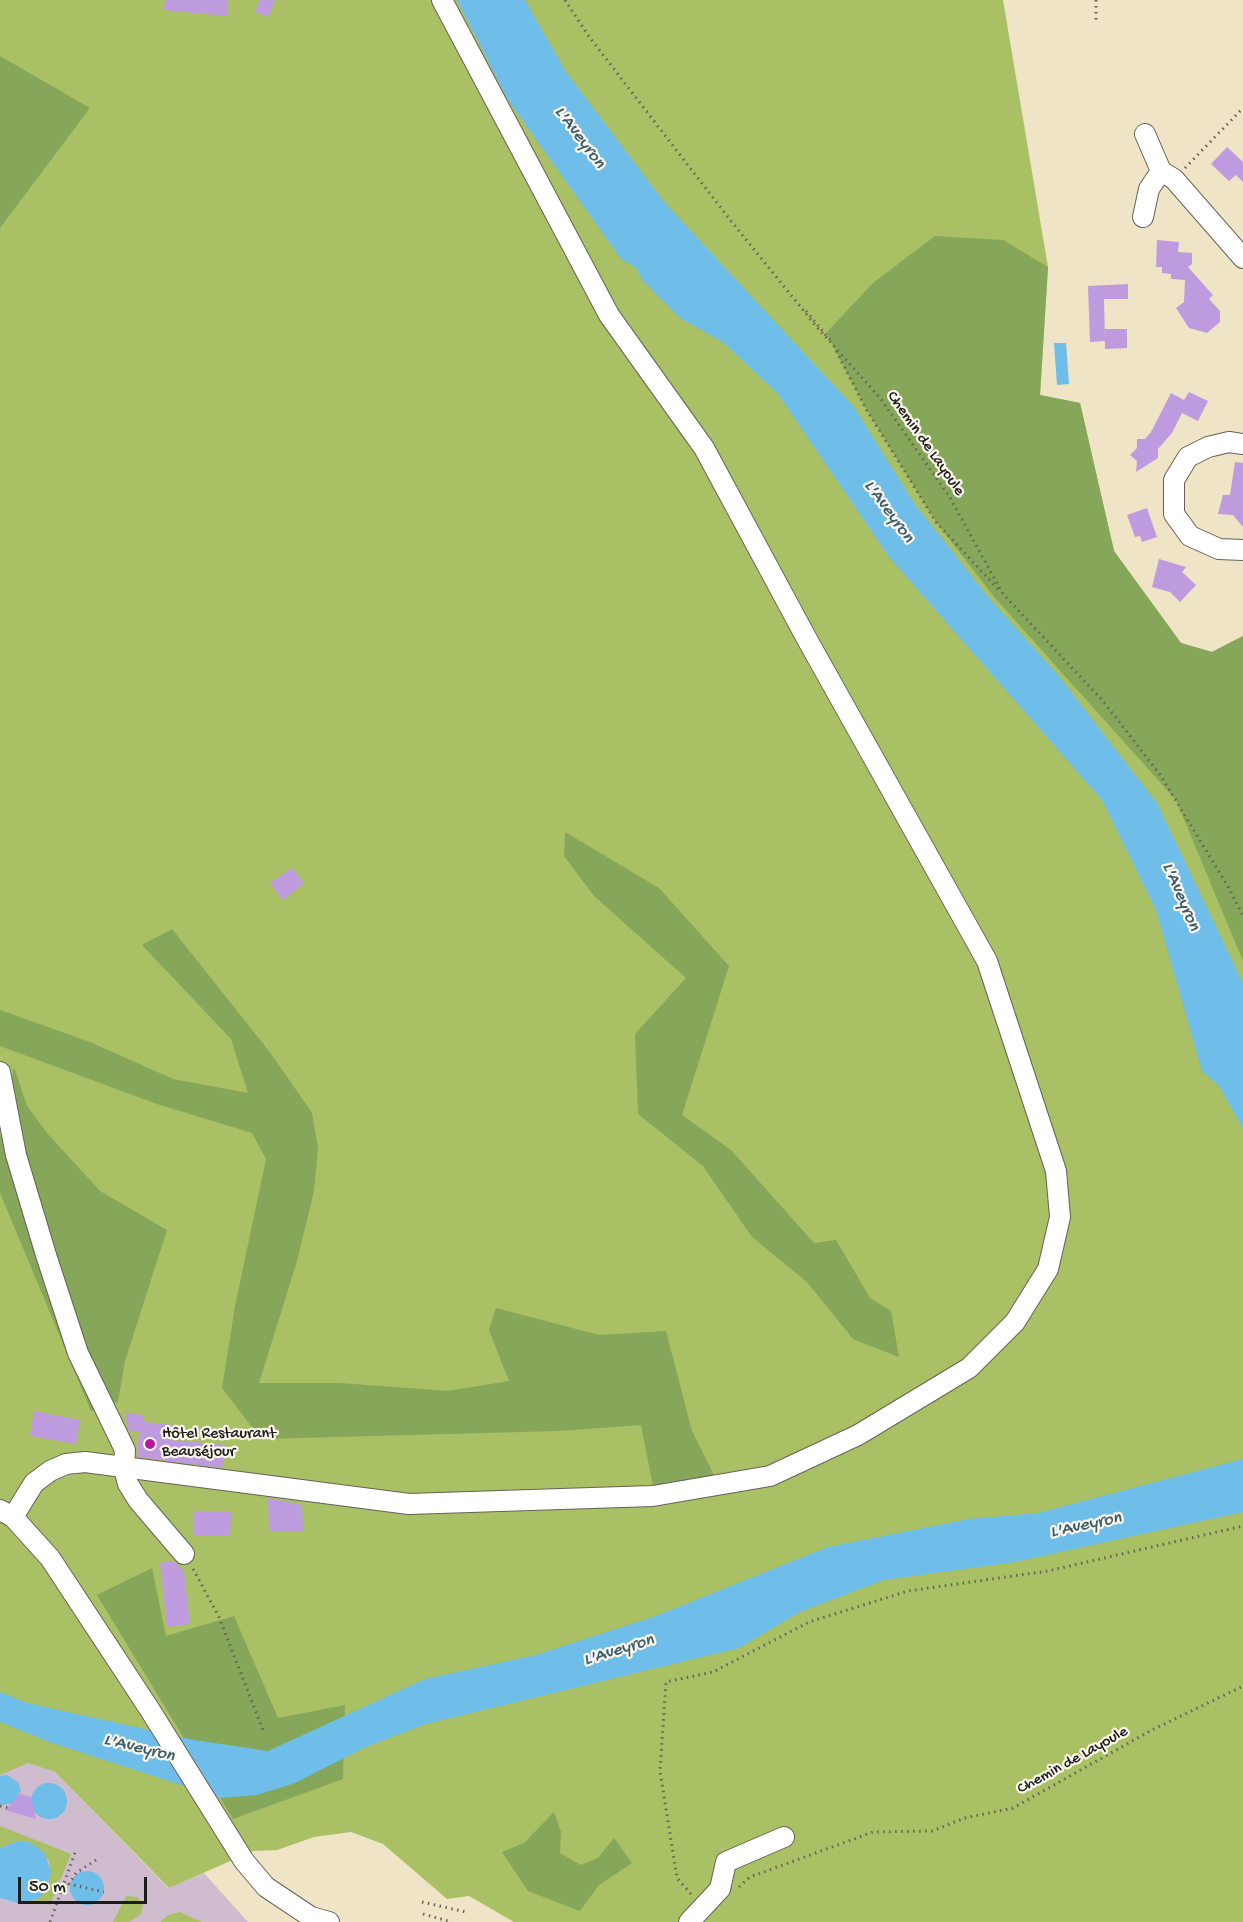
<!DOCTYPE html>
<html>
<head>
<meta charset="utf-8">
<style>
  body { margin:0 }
  #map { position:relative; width:1243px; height:1922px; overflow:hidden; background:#f0e4c7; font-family:"Gochi Hand",sans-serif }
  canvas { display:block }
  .scale { position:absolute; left:18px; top:1877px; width:129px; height:27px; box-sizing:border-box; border:3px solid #1c1c1c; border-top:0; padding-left:8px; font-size:18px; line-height:21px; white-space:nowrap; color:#1c1c1c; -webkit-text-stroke:4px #fbf7ec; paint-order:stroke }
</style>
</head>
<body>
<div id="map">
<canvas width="1243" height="1922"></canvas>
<div class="scale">50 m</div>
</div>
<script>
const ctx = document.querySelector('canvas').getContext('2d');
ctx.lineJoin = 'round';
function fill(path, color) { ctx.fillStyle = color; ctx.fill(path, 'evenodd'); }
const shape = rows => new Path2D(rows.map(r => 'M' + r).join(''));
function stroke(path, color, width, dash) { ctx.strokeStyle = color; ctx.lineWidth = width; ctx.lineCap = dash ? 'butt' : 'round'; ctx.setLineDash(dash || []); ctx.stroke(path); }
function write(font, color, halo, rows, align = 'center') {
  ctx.font = font + ' "Gochi Hand",sans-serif'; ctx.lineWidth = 4.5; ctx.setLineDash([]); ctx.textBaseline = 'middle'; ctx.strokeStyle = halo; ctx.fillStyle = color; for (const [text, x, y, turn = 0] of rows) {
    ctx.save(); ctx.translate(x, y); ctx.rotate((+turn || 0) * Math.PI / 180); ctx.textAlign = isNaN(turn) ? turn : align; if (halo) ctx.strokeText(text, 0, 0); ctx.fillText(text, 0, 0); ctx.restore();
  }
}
fill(shape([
  [0,1753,55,1772,168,1888,204,1873,248,1922,0,1922]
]), '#cfbdcf');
fill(shape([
  [0,0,1003,0,1048,267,1040,395,1080,403,1114,551,1181,643,1212,652,1243,636,1243,1922,514,1922,469,1896,447,1899,383,1844,351,1832,314,1837,277,1850,253,1851,169,1888,55,1772,28,1763,0,1775],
  [0,1826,71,1854,50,1905,32,1901,39,1898,49,1883,49,1861,29,1842,18,1841,0,1848],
  [126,1896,137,1897,141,1901,143,1905,141,1914,129,1922,113,1922],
  [180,1912,202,1922,160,1922,168,1915]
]), '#a9c065');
fill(shape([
  [0,56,90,108,0,228],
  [935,236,1003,240,1048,267,1040,395,1080,403,1114,551,1181,643,1212,652,1243,636,1243,961,1176,800,995,598,936,522,866,409,826,333,873,283],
  [565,832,659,888,729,966,682,1115,731,1150,814,1243,836,1240,870,1298,891,1311,899,1357,853,1339,807,1282,752,1237,703,1166,638,1114,635,1034,686,978,594,896,564,856],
  [172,929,272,1055,312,1113,318,1148,314,1191,297,1261,259,1383,340,1383,448,1391,509,1381,489,1330,496,1308,599,1335,666,1331,692,1431,715,1477,657,1506,641,1425,559,1431,261,1439,222,1388,235,1306,266,1159,252,1133,157,1104,0,1046,0,1010,90,1042,173,1079,248,1093,231,1039,142,945],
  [14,1067,27,1106,47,1133,100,1191,167,1230,125,1361,118,1402,91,1411,0,1193,0,1138],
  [152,1568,166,1636,234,1616,278,1718,345,1705,343,1779,233,1819,97,1595],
  [554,1812,561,1832,560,1853,581,1865,598,1858,614,1838,632,1863,599,1885,580,1911,528,1891,502,1852,524,1843]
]), '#86a65a');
fill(shape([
  [457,0,525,0,566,72,665,203,854,407,914,503,989,598,1058,675,1157,803,1243,983,1243,1129,1219,1086,1202,1071,1156,910,1102,800,889,557,778,394,724,343,680,318,643,281,636,268,621,259,508,100],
  [1054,343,1066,343,1069,384,1057,385],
  [1243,1459,1243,1512,1015,1562,884,1580,800,1612,739,1648,426,1724,366,1747,295,1783,257,1795,221,1798,49,1742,0,1722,0,1692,27,1703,194,1740,268,1751,425,1679,536,1655,656,1616,828,1547,969,1519,1038,1513],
  [7,1775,18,1782,21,1791,13,1803,3,1805,0,1804,0,1776],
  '31 1801a18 18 0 1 1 36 0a18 18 0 1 1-36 0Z',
  [18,1841,29,1842,44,1852,51,1872,46,1890,39,1898,21,1904,0,1898,0,1848],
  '70 1888a17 17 0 1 1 34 0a17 17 0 1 1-34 0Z'
]), '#6ebee9');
fill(shape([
  [165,0,228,0,227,16,164,10],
  [260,0,275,0,268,17,255,12],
  [1227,147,1243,162,1243,182,1236,175,1229,181,1211,164],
  [1157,240,1179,242,1178,252,1192,253,1192,264,1188,267,1213,295,1209,299,1220,311,1220,322,1207,333,1189,328,1176,308,1184,302,1185,280,1171,279,1171,274,1162,273,1162,267,1156,267],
  [1128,284,1128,299,1104,299,1105,340,1105,329,1127,329,1127,348,1105,349,1105,341,1090,342,1088,286],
  [1189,392,1208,401,1198,421,1182,413,1172,433,1158,449,1158,458,1136,472,1137,461,1130,455,1137,448,1137,439,1145,439,1151,432,1171,393,1184,400],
  [1235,462,1243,463,1243,527,1233,515,1218,514,1223,495,1230,495],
  [1147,508,1157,537,1142,542,1140,536,1135,537,1127,515],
  [1159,559,1186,567,1182,572,1196,585,1180,602,1170,592,1152,587],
  [292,868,304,883,283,900,270,883],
  [34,1411,80,1420,76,1444,30,1436],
  [125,1413,144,1415,144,1422,173,1425,170,1440,225,1445,222,1468,137,1457,139,1432,128,1430],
  [268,1498,302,1505,303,1531,269,1531],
  [231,1511,230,1536,194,1536,194,1512],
  [174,1561,184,1572,190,1624,167,1627,160,1563],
  [20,1794,31,1797,36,1819,5,1810]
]), '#be9ade');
const minor = shape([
  [1145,134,1161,171],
  [1143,217,1149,189,1161,171,1174,179,1243,258],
  [1243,444,1229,442,1208,447,1188,457,1174,480,1174,514,1190,536,1219,549,1243,550],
  [0,1072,16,1155,46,1255,78,1353,125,1450,124,1468,128,1484,138,1500,184,1554],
  [0,1510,13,1517,50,1558,150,1710,244,1861,266,1887,311,1917,329,1922],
  [13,1517,34,1483,50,1471,66,1464,85,1462,409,1504,653,1496,770,1476,858,1435,969,1368,1015,1322,1048,1269,1060,1217,1056,1171,987,961,808,641,704,448,609,315,442,0],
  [689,1922,720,1889,726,1862,784,1837]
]);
stroke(minor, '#666258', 22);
stroke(shape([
  [565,0,590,38,731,221,816,326,880,398,949,496,1003,594,1103,701,1161,776,1230,890,1243,916],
  [1096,0,1096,20],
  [1185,168,1243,108],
  [806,311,830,340],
  [836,351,866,409,936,522,999,590],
  [193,1569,219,1617,263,1730],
  [0,1806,9,1808],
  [96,1860,76,1873,69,1884,104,1892],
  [739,1887,750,1877,873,1832,932,1831,965,1818,1013,1808,1150,1731,1243,1686],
  [691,1894,677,1878,660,1771,666,1682,713,1672,809,1622,908,1591,1048,1571,1243,1526],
  [422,1902,466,1912],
  [423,1914,452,1922],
  [50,1922,76,1850]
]), '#666258', 3, [1.5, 4.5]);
stroke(minor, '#fff', 20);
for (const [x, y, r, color] of [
  [150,1444,6,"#b5179e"]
]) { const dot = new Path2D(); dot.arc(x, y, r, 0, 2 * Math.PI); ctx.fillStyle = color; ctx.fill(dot); stroke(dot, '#fbf7ec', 2); }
write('16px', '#1c1c1c', '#fbf7ec', [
  ["Chemin de Layoule",925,444,55],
  ["Chemin de Layoule",1073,1761,-29]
]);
write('16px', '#1c1c1c', '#fbf7ec', [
  ["Hôtel Restaurant",162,1435],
  ["Beauséjour",162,1453]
], 'left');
write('italic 18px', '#3d5d6e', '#fbf7ec', [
  ["L'Aveyron",579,138,53],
  ["L'Aveyron",888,512,54],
  ["L'Aveyron",1180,897,67],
  ["L'Aveyron",1086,1526,-12],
  ["L'Aveyron",619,1651,-17],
  ["L'Aveyron",139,1749,14]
]);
</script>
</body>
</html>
